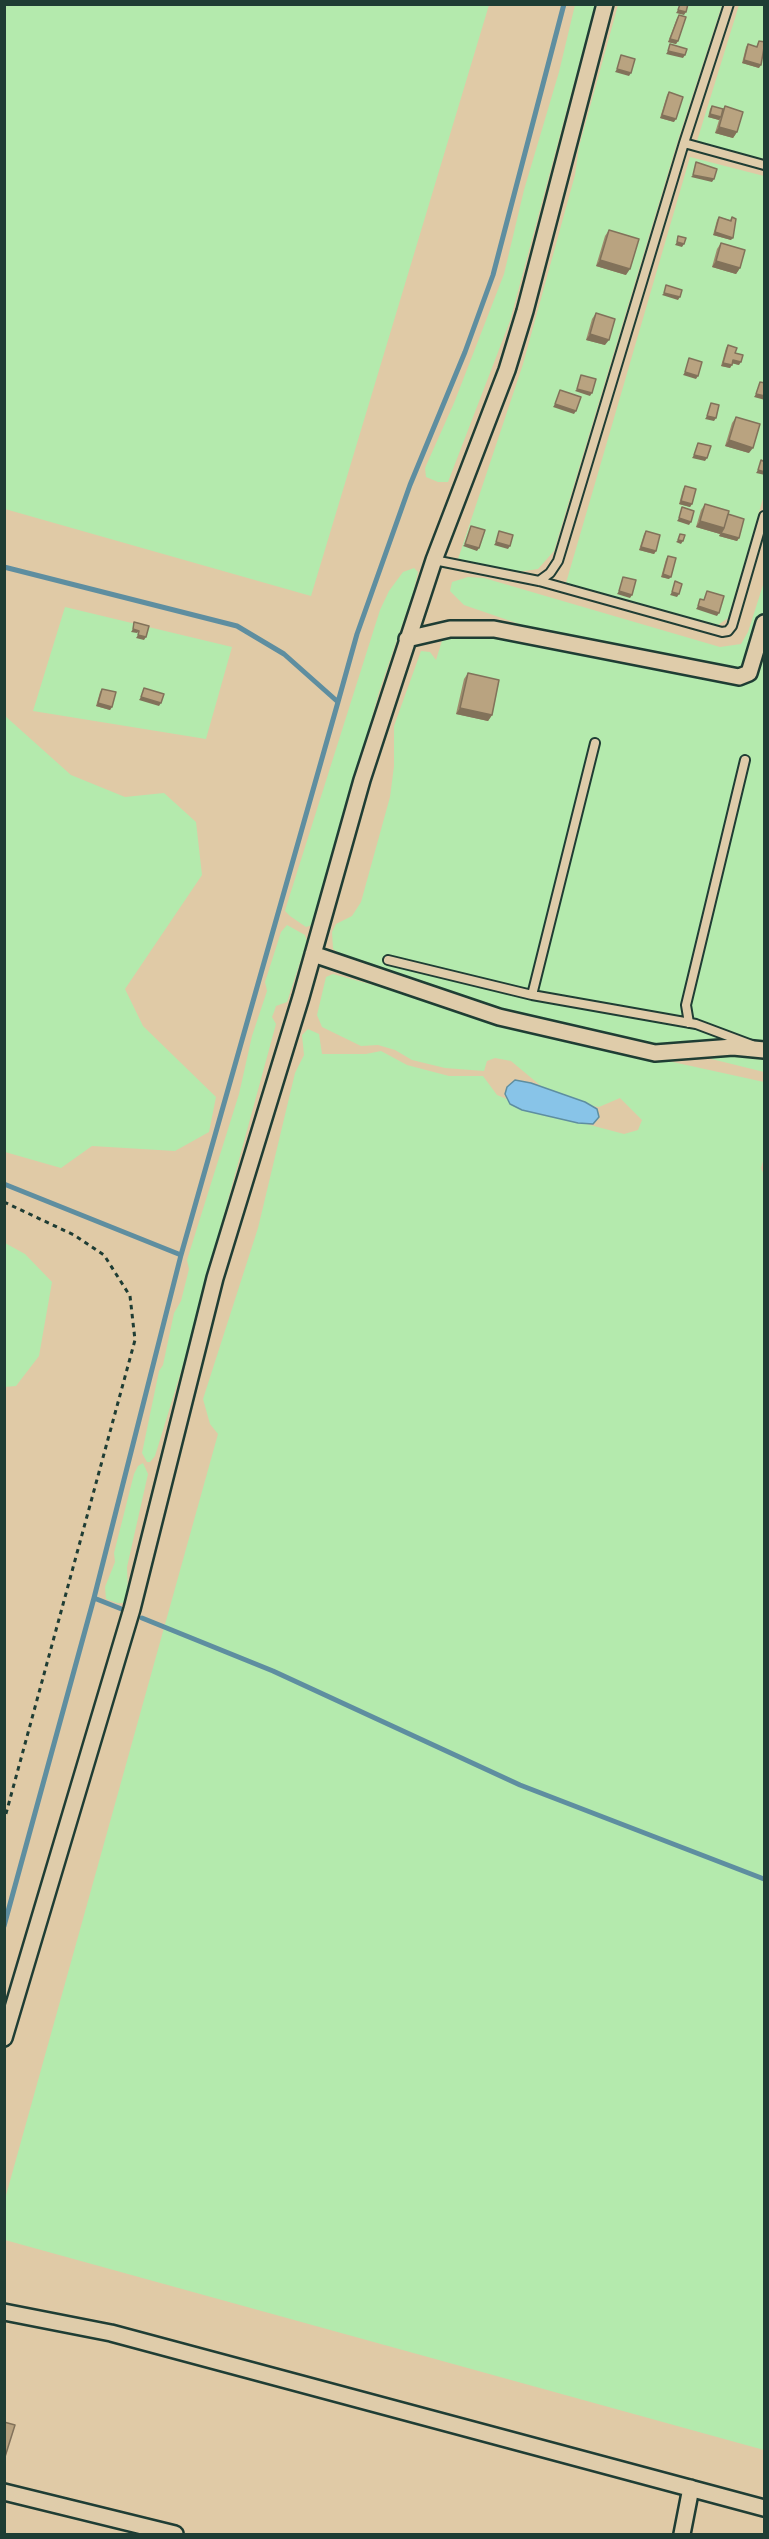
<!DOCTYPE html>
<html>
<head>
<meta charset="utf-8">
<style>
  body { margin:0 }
  #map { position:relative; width:769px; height:2539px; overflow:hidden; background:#e0caa6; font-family:"Balsamiq Sans",sans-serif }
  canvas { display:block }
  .frame { position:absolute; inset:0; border:6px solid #1f3d34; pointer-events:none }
</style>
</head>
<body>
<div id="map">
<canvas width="769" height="2539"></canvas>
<div class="frame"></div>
</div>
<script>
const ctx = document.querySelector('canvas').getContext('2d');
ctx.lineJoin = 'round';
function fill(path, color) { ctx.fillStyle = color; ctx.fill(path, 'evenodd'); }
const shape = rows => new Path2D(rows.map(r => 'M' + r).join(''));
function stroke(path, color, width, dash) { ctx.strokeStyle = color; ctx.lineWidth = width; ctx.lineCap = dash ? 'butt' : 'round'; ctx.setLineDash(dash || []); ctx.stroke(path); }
fill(shape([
  [4,5,489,5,311,596,5,509],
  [575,5,595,5,510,321,448,482,438,482,426,477,425,468,454,403,504,274,524,190,559,72],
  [618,5,722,5,678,140,554,551,538,569,518,572,458,559,523,364,575,175,579,147],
  [739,5,764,5,764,159,749,155,739,161,728,160,723,158,719,147,697,141],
  [690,157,764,176,764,495,728,618,718,625,566,583],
  [414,568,418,572,413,593,379,692,316,917,312,925,306,927,290,916,285,911,287,904,380,610,389,591,403,572],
  [468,577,484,578,720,647,741,644,748,632,764,582,764,1072,667,1048,644,1045,641,1042,617,1036,512,1014,341,967,344,956,333,949,332,932,336,924,352,916,361,902,390,797,394,766,394,726,421,651,430,652,436,660,445,631,476,639,496,637,586,647,464,605,450,591,452,582],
  [65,607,232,647,206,739,33,711],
  [4,715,71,775,125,797,164,793,196,822,202,875,125,989,143,1026,216,1097,209,1132,175,1151,92,1146,61,1168,5,1152],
  [287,925,305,935,307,941,287,1002,276,1006,274,1012,272,1017,276,1024,183,1365,155,1456,150,1462,147,1462,142,1453,159,1371,163,1365,174,1313,181,1301,189,1269,187,1260,239,1094,252,1036,267,991,265,982,281,932],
  [333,974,577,1041,764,1082,764,1158,761,1168,764,1175,764,2450,5,2240,5,2199,218,1434,210,1424,203,1399,258,1228,295,1073,304,1055,302,1035,308,1029,319,1034,322,1054,366,1054,381,1051,407,1065,449,1076,483,1076,497,1095,534,1110,624,1134,638,1130,642,1120,620,1098,599,1107,586,1105,547,1091,511,1061,495,1058,487,1061,484,1071,445,1068,412,1060,395,1050,378,1045,361,1046,322,1027,317,1015,326,977],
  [5,1243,25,1254,52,1282,39,1356,16,1386,5,1387],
  [143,1463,148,1474,127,1567,128,1596,123,1603,117,1603,106,1599,105,1587,115,1562,114,1553,134,1474,138,1466]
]), '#b4eaad');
const water = shape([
  [515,1080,531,1083,585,1102,597,1109,599,1117,593,1124,578,1123,522,1110,510,1104,505,1094,507,1087,515,1080]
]);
fill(water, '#88c4e8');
stroke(water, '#5e8ea0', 1.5);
stroke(shape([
  [4,567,237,626,284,654,338,702],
  [4,1184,181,1255],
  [94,1598,124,1610],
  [142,1618,273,1671,520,1785,764,1879],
  [4,1926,94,1598,181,1255,338,702,357,634,410,485,465,352,493,275,564,4]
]), '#5e8ea0', 5);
const lane = shape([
  [684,143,764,165],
  [434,560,539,581,722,632,728,631,732,626,764,516],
  [539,581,550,573,558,561,684,143,729,4],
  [388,960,532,995,696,1024,752,1045],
  [532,995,595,743],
  [689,1023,686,1005,745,760]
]);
const street = shape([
  [407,639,450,629,494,629,739,677,749,673,764,623],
  [313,954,499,1017,655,1053,733,1047,764,1050],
  [4,2038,132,1609,215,1278,301,997,362,780,434,560,507,370,525,311,605,4],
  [4,2312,111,2333,764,2508],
  [4,2492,175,2534],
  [682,2534,691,2488]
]);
stroke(lane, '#1f3d34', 12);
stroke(street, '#1f3d34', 20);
stroke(shape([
  [4,1202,74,1235,104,1255,130,1296,135,1340,4,1821]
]), '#1f3d34', 3, [4.5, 4.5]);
stroke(lane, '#dfccaa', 8);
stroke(street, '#dfccaa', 15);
fill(shape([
  [679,15,678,41,676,44,668,42,677,18],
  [759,41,759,68,742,63,746,47,748,44,756,47],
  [669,92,674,122,660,118,667,95],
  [712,106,723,109,725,106,737,132,733,138,715,133,719,120,708,117,710,109],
  [719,217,730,220,732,217,731,240,713,235,717,220],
  [609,230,626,275,596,266,605,236],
  [721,243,740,268,736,274,712,267,717,249],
  [596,313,605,345,586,340,592,319],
  [728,345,735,353,739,365,732,363,730,368,721,366,726,348],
  [736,417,749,453,725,446,732,423],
  [685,486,692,504,690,507,679,504,683,489],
  [705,504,728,514,739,538,737,541,719,536,720,534,696,527,701,510],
  [646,531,656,551,654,554,639,550,644,534],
  [668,556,669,579,661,577,666,559],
  [468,673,492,715,488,721,456,714,464,679],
  [102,689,112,707,110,710,96,706,100,692]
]), '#9f8c6e');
fill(shape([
  [678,10,686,12,684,15,676,13],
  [670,39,678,41,676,44,668,42],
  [668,51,685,55,683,58,666,54],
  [744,60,761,65,759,68,742,63],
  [617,69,631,73,629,76,615,72],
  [710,114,721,117,719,120,708,117],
  [662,115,676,119,674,122,660,118],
  [719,127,737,132,733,138,715,133],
  [693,175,714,179,712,182,691,177],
  [715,232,733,238,731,240,713,235],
  [677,242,684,244,682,247,675,245],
  [600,260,630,269,626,275,596,266],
  [716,261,740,268,736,274,712,267],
  [664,293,680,297,678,300,662,295],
  [590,334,609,340,605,345,586,340],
  [733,360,741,362,739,365,731,363],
  [723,363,732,365,730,368,721,366],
  [685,372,698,376,696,379,683,375],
  [577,389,592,393,590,396,575,391],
  [756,394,765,396,765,400,754,397],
  [555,404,576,411,574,414,553,407],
  [707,416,716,418,714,421,705,419],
  [729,440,753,448,749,453,725,446],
  [694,455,707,458,705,461,692,458],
  [758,470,765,472,765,475,756,473],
  [681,501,692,504,690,507,679,504],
  [679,518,691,522,689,525,677,521],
  [700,521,724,528,720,534,696,527],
  [721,533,739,538,737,541,719,536],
  [678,540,683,541,681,544,676,542],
  [496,542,510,546,508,549,494,545],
  [465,544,479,548,477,551,463,546],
  [641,547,656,551,654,554,639,550],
  [663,574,671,577,669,579,661,577],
  [619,591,632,595,630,598,617,594],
  [672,592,679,594,677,597,670,595],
  [698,606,719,613,717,616,696,609],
  [133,629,139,631,137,633,131,632],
  [138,635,146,637,144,640,136,638],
  [141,697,161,703,159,706,139,700],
  [98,703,112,707,110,710,96,706],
  [460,708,492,715,488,721,456,714]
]), '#82725a');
const building = shape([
  [680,4,688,4,686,12,678,10,680,4],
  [679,15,686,17,678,41,670,39,679,15],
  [759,41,765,42,761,65,744,60,748,44,757,47,759,41],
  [670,44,687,49,685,55,668,51,670,44],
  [621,55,635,59,631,73,617,69,621,55],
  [669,92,683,97,676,119,662,115,669,92],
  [712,106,723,109,721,117,710,114,712,106],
  [725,106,743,112,737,132,719,127,725,106],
  [696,162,717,169,714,179,693,175,696,162],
  [719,217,731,221,732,217,736,219,733,238,715,232,719,217],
  [609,230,639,239,630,269,600,260,609,230],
  [678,236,686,238,684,244,677,242,678,236],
  [721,243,745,250,740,268,716,261,721,243],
  [666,285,682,290,680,297,664,293,666,285],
  [596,313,615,319,609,340,590,334,596,313],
  [728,345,737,348,735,353,743,355,741,362,733,360,732,365,723,363,728,345],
  [689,358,702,362,698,376,685,372,689,358],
  [581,375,596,379,592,393,577,389,581,375],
  [760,382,765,383,765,396,756,394,760,382],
  [560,390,581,397,576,411,555,404,560,390],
  [711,403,719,405,716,418,707,416,711,403],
  [736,417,760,424,753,448,729,440,736,417],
  [698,443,711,446,707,458,694,455,698,443],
  [761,460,765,462,765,472,758,470,761,460],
  [685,486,696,489,692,504,681,501,685,486],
  [705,504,729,511,724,528,700,521,705,504],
  [682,507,694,511,691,522,679,518,682,507],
  [728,514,744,519,739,538,721,533,724,528,728,514],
  [471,526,485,530,479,548,465,544,471,526],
  [499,531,513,535,510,546,496,542,499,531],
  [646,531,660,535,656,551,641,547,646,531],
  [680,534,685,535,683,541,678,540,680,534],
  [668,556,676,558,671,577,663,574,668,556],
  [623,577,636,580,632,595,619,591,623,577],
  [675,581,682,584,679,594,672,592,675,581],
  [707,591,724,596,719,613,698,606,700,599,704,600,707,591],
  [134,622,149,626,146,637,138,635,139,631,133,629,134,622],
  [468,673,499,680,492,715,460,708,468,673],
  [144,688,164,694,161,703,141,697,144,688],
  [102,689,116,692,112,707,98,703,102,689],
  [4,2422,15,2425,4,2460,4,2422]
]);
fill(building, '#b9a380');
stroke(building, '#82725a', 1.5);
</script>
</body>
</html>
